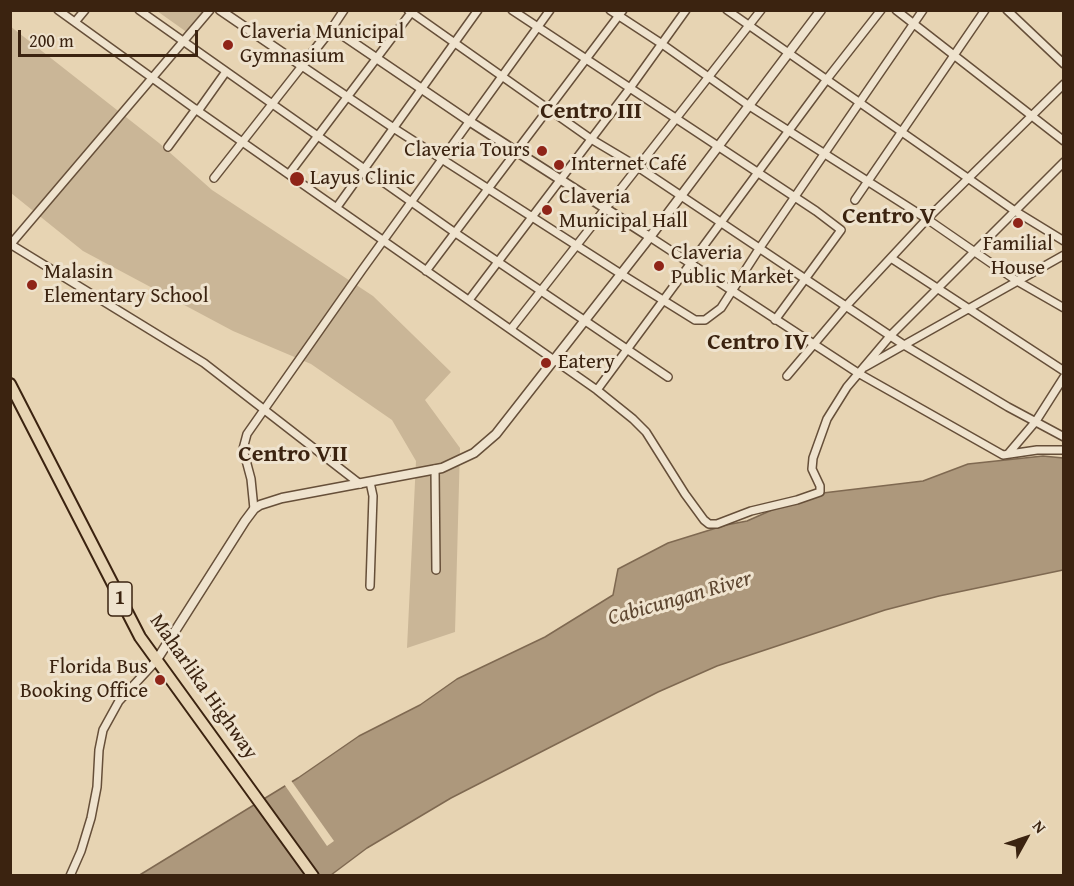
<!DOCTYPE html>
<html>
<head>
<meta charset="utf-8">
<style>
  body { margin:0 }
  #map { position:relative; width:1074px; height:886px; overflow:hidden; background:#e7d4b3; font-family:"Gentium Book Plus",serif }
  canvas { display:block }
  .frame { position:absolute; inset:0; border:12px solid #3b2310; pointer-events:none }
  .north { position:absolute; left:996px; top:808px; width:60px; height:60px; -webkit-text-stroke:4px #efe3ce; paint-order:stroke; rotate:50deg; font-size:16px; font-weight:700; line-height:24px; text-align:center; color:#3b2310 }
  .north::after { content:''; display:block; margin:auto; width:21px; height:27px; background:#3b2310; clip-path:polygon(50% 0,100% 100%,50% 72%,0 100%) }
  .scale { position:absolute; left:18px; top:30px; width:180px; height:27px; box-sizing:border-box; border:3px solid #3b2310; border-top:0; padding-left:8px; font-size:18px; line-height:21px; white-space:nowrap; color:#3b2310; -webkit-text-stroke:4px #efe3ce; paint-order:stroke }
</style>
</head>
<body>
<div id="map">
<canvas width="1074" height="886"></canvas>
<div class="frame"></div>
<div class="north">N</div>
<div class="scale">200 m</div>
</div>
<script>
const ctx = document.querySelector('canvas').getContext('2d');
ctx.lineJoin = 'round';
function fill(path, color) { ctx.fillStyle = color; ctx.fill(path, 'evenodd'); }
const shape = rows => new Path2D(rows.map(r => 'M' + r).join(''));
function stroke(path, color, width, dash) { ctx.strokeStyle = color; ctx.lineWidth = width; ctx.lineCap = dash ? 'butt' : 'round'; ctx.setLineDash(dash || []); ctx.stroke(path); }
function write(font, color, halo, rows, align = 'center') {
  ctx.font = font + ' "Gentium Book Plus",serif'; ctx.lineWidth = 6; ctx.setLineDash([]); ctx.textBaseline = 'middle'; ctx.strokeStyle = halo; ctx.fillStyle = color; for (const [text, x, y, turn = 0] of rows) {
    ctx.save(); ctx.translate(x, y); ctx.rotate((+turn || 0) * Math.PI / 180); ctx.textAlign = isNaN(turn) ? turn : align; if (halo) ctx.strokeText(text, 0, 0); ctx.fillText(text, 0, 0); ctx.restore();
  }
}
fill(shape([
  [157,11,204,11,188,33],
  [10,26,159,143,212,190,373,296,451,372,425,400,460,448,455,632,407,648,416,461,392,420,311,364,233,331,83,251,11,193]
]), '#cab697');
const water = shape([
  [1043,456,1063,458,1063,570,939,596,885,610,717,666,658,692,451,798,367,848,331,875,138,876,298,778,359,736,420,705,457,679,545,637,613,595,618,569,668,543,726,525,747,521,806,495,923,481,968,464,1043,456]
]);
fill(water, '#ad987c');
stroke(water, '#7f6951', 1.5);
fill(shape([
  [290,779,334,841,327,846,284,784]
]), '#e7d4b3');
const minor = shape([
  [58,10,198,111,597,390],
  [139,10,454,232,668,377],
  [408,10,591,139,638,167,904,345,1008,407,1064,437],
  [512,10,816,211,841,230,775,320],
  [610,10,662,44,748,105,927,219,1017,281,1064,308],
  [727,10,1015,211,1064,241],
  [881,10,827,79,597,390,633,419,646,432,685,494,704,520,709,524,717,524,751,511,797,500,820,492,820,486,812,469,813,458,827,419,847,387,891,335,1064,162],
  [896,10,1064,141],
  [1007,10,1064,64],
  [75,22,85,10],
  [332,28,344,10],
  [198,111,225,73],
  [168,147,196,109],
  [289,174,413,10],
  [214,178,302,66,395,129,621,274,695,320,705,320,721,308,759,249,923,10],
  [855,200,985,10],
  [337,207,478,10],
  [650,237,858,373,1003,455,1037,450,1064,450],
  [10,244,204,363,360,484],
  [10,245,210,10],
  [891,258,1064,371],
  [426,271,623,10],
  [469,300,630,88,686,10],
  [511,329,761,10],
  [865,367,1064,255],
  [787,376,847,305,927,219,1064,84],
  [1008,454,1036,421,1064,377],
  [435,469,436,570],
  [370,482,373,496,370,586],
  [254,509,251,479,243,449,247,434,362,270,550,10],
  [70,876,81,851,91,818,97,787,99,750,103,730,119,701,156,661]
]);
const tertiary = shape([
  [220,10,302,66,332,28,469,121,650,237],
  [156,661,245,521,254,509,260,505,282,498,442,468,474,453,496,434,650,237,821,10]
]);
const trunk = shape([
  [10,384,140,637,313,876]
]);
stroke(minor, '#664f39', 10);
stroke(tertiary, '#664f39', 11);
stroke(trunk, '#3b2310', 14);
stroke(minor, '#efe3ce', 7);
stroke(tertiary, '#efe3ce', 8);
stroke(trunk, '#e7d4b3', 10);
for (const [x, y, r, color] of [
  [228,45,6,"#8f2418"],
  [542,151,6,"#8f2418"],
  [559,165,6,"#8f2418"],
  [297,179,8,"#8f2418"],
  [547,210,6,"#8f2418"],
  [1018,223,6,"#8f2418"],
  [659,266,6,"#8f2418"],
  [32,285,6,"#8f2418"],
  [546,363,6,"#8f2418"],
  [160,680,6,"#8f2418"]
]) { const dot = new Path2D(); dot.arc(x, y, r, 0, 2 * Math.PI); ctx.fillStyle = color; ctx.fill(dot); stroke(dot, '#efe3ce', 2); }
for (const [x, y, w] of [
  [120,599,24]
]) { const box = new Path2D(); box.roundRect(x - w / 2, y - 17, w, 34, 4.5); ctx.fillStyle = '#efe3ce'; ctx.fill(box); stroke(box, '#3b2310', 1.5); }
write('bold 20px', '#3b2310', null, [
  ["1",120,599]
]);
write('21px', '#3b2310', '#efe3ce', [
  ["Claveria Municipal",240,33],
  ["Gymnasium",240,57],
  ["Claveria Tours",530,151,"right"],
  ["Internet Café",571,165],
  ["Layus Clinic",310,179],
  ["Claveria",559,198],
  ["Municipal Hall",559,222],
  ["Familial",1018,245,"center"],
  ["House",1018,269,"center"],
  ["Claveria",671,254],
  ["Public Market",671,278],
  ["Malasin",44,273],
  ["Elementary School",44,297],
  ["Eatery",558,363],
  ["Florida Bus",148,668,"right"],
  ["Booking Office",148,692,"right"]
], 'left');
write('21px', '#3b2310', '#efe3ce', [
  ["Maharlika Highway",203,687,55]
]);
write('italic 22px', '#5d4630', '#efe3ce', [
  ["Cabicungan River",680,599,-16]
]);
write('bold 24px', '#3b2310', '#efe3ce', [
  ["Centro III",591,112],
  ["Centro V",889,217],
  ["Centro IV",758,343],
  ["Centro VII",293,455]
]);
</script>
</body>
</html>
